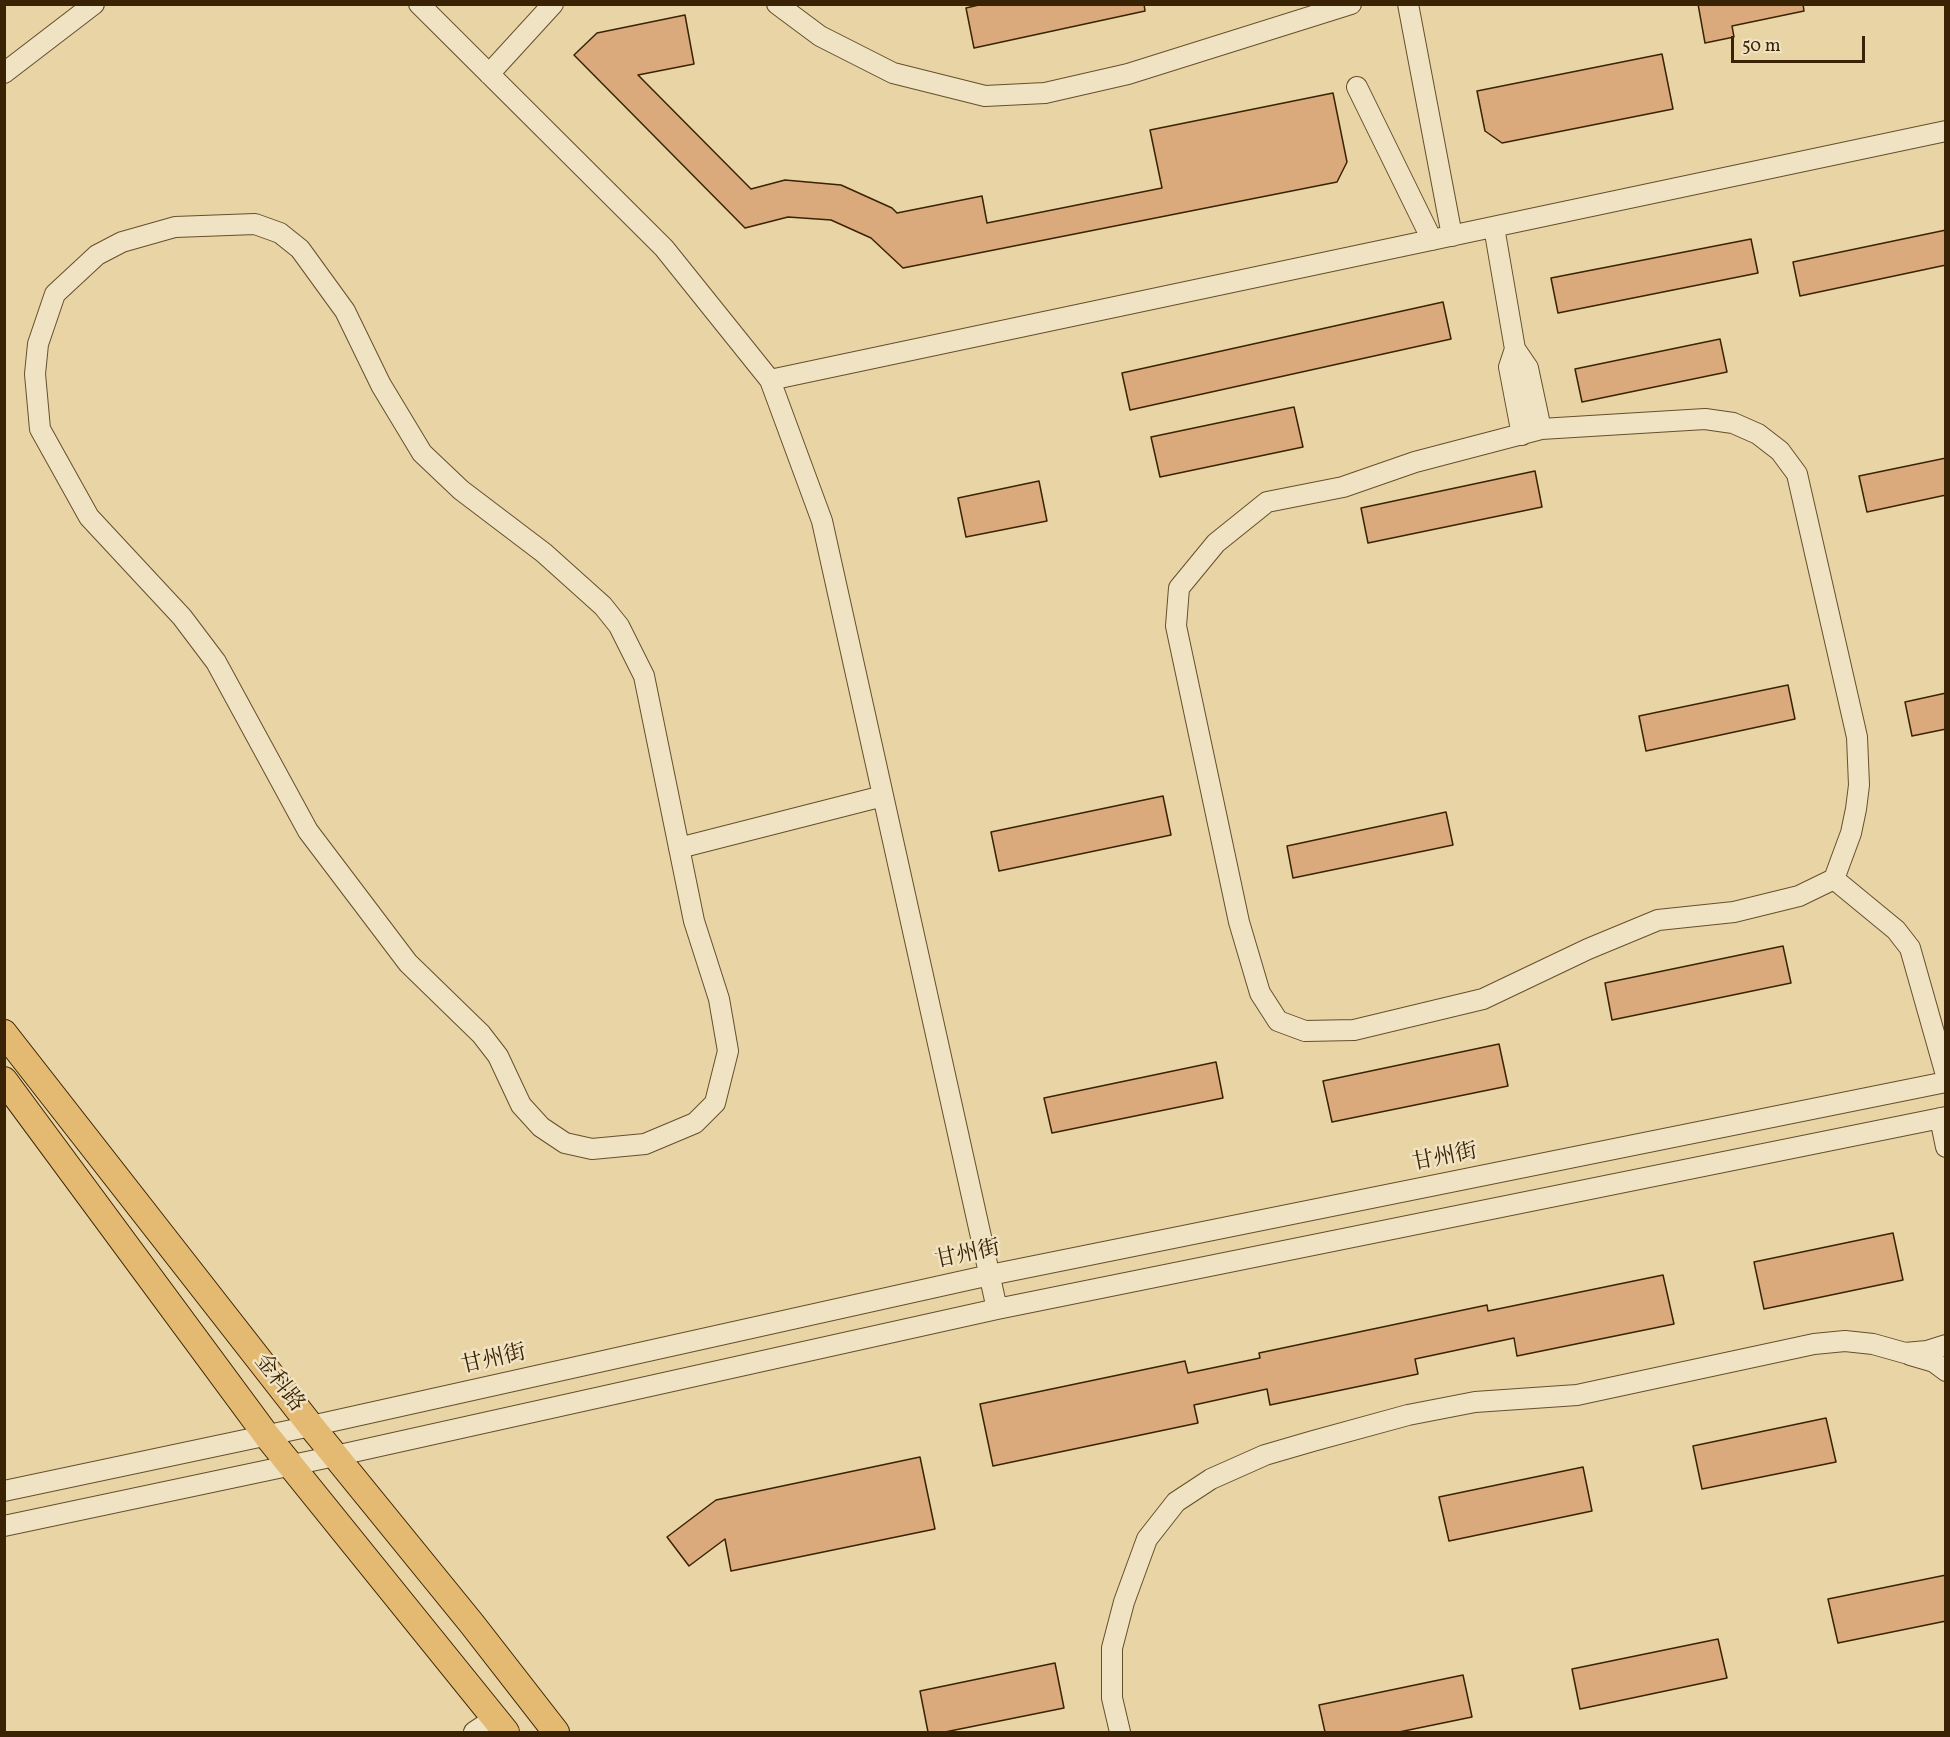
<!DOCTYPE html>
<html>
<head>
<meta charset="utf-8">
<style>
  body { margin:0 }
  #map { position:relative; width:1950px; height:1737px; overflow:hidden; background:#e8d4a4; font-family:Vollkorn,serif }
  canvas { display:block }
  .frame { position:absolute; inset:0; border:6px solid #3a2304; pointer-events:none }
  .scale { position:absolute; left:1731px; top:36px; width:134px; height:27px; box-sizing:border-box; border:3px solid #3a2304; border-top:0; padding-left:8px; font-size:18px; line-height:21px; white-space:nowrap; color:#3a2304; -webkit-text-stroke:4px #f0e3c4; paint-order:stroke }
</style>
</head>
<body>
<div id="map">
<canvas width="1950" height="1737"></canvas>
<div class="frame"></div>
<div class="scale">50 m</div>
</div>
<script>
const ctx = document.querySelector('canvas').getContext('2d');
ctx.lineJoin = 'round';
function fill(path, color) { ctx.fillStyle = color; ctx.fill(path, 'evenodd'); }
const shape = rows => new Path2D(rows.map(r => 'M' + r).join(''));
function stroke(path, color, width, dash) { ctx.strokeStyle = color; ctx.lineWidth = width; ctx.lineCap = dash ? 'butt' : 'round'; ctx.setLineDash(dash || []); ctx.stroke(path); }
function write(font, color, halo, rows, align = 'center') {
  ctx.font = font + ' Vollkorn,"Noto Serif SC",serif'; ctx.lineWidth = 5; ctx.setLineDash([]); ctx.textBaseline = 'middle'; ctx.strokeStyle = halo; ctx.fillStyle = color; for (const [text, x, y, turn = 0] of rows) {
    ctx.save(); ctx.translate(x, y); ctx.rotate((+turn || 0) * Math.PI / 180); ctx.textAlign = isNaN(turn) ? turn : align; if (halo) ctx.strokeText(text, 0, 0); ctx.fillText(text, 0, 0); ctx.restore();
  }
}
const building = shape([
  [983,4,1144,4,1145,11,974,48,966,8,983,4],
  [1698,4,1803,4,1804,11,1732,26,1734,37,1705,43,1698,4],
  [685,15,694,64,638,75,751,189,785,180,841,185,892,208,897,213,982,196,987,223,1162,188,1150,130,1333,93,1347,162,1337,182,903,268,871,238,831,220,788,217,745,228,574,55,597,33,685,15],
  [1662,54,1673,109,1502,143,1485,131,1477,91,1662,54],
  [1946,230,1946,265,1800,296,1793,262,1946,230],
  [1751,239,1758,273,1558,313,1551,278,1751,239],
  [1443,302,1451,339,1130,410,1122,373,1443,302],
  [1720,339,1727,372,1582,402,1575,369,1720,339],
  [1294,407,1303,447,1160,477,1151,437,1294,407],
  [1946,458,1946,495,1867,512,1859,476,1946,458],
  [1535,471,1542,507,1368,543,1361,508,1535,471],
  [1039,481,1047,521,966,537,958,498,1039,481],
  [1788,685,1795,719,1646,751,1639,716,1788,685],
  [1946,693,1946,729,1912,736,1905,702,1946,693],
  [1163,796,1171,835,999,871,991,832,1163,796],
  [1446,812,1453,845,1293,878,1287,846,1446,812],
  [1783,946,1791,983,1612,1020,1605,983,1783,946],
  [1499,1044,1508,1086,1332,1122,1323,1081,1499,1044],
  [1216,1062,1223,1098,1052,1133,1044,1098,1216,1062],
  [1893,1233,1903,1280,1764,1309,1754,1262,1893,1233],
  [1663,1275,1674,1324,1517,1356,1514,1338,1415,1359,1418,1374,1270,1405,1267,1389,1194,1405,1198,1423,993,1466,980,1404,1185,1361,1188,1373,1260,1358,1259,1353,1487,1305,1488,1311,1663,1275],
  [1826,1418,1836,1462,1702,1489,1693,1446,1826,1418],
  [920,1457,935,1529,731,1571,725,1539,689,1566,667,1537,716,1500,920,1457],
  [1583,1467,1592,1511,1449,1541,1439,1497,1583,1467],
  [1946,1575,1946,1621,1838,1643,1828,1599,1946,1575],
  [1718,1639,1727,1678,1580,1709,1572,1669,1718,1639],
  [1055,1663,1064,1708,945,1732,928,1732,920,1691,1055,1663],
  [1463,1675,1472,1717,1399,1732,1325,1732,1319,1705,1463,1675]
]);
fill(building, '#dbaa7c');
stroke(building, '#3a2304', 1.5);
const minor = shape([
  [419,4,664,248,770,380,822,521,997,1309],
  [777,4,820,36,893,73,985,96,1045,93,1128,74,1351,4],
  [1408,4,1452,236],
  [4,73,94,4],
  [489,74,553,4],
  [1357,87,1432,240],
  [255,224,280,233,300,249,345,311,381,385,422,453,461,490,544,553,603,606,619,626,644,676,694,921,719,999,728,1051,715,1103,695,1123,645,1144,592,1149,565,1143,541,1127,521,1105,498,1056,481,1034,408,963,308,831,216,662,182,617,89,517,40,429,35,374,38,344,55,294,97,255,122,242,175,227,255,224],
  [1494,227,1515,349,1528,368,1541,429],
  [1515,349,1509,367,1522,435],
  [770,380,1946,131],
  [1705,419,1733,423,1758,434,1780,451,1797,474,1857,737,1859,785,1856,809,1851,833,1834,879,1799,896,1734,912,1658,920,1588,949,1483,999,1354,1030,1305,1031,1278,1021,1260,993,1239,922,1176,626,1179,588,1216,543,1267,502,1343,487,1415,462,1541,429,1705,419],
  [679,848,883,796],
  [1834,879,1896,930,1910,948,1946,1075],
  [1940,1118,1946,1147],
  [1910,1355,1934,1362,1946,1371],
  [4,1491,311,1426,990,1275,1946,1082],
  [4,1526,335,1456,997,1309,1946,1117],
  [474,1732,495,1718],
  [1120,1732,1112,1698,1112,1648,1124,1602,1147,1539,1176,1502,1211,1479,1265,1455,1313,1441,1408,1415,1475,1402,1577,1395,1814,1344,1845,1341,1873,1344,1905,1353,1927,1351,1946,1345]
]);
const major = shape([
  [4,1033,311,1426,472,1624,556,1732],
  [4,1080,267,1436,506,1732]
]);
stroke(minor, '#664f2c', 22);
stroke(major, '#3a2304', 28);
stroke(minor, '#f0e3c4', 20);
stroke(major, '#e4ba72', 26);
write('22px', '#3a2304', '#f0e3c4', [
  ["甘州街",1445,1159,-11],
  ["甘州街",968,1256,-12],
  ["甘州街",494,1361,-13],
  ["金科路",278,1384,52]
]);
</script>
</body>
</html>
